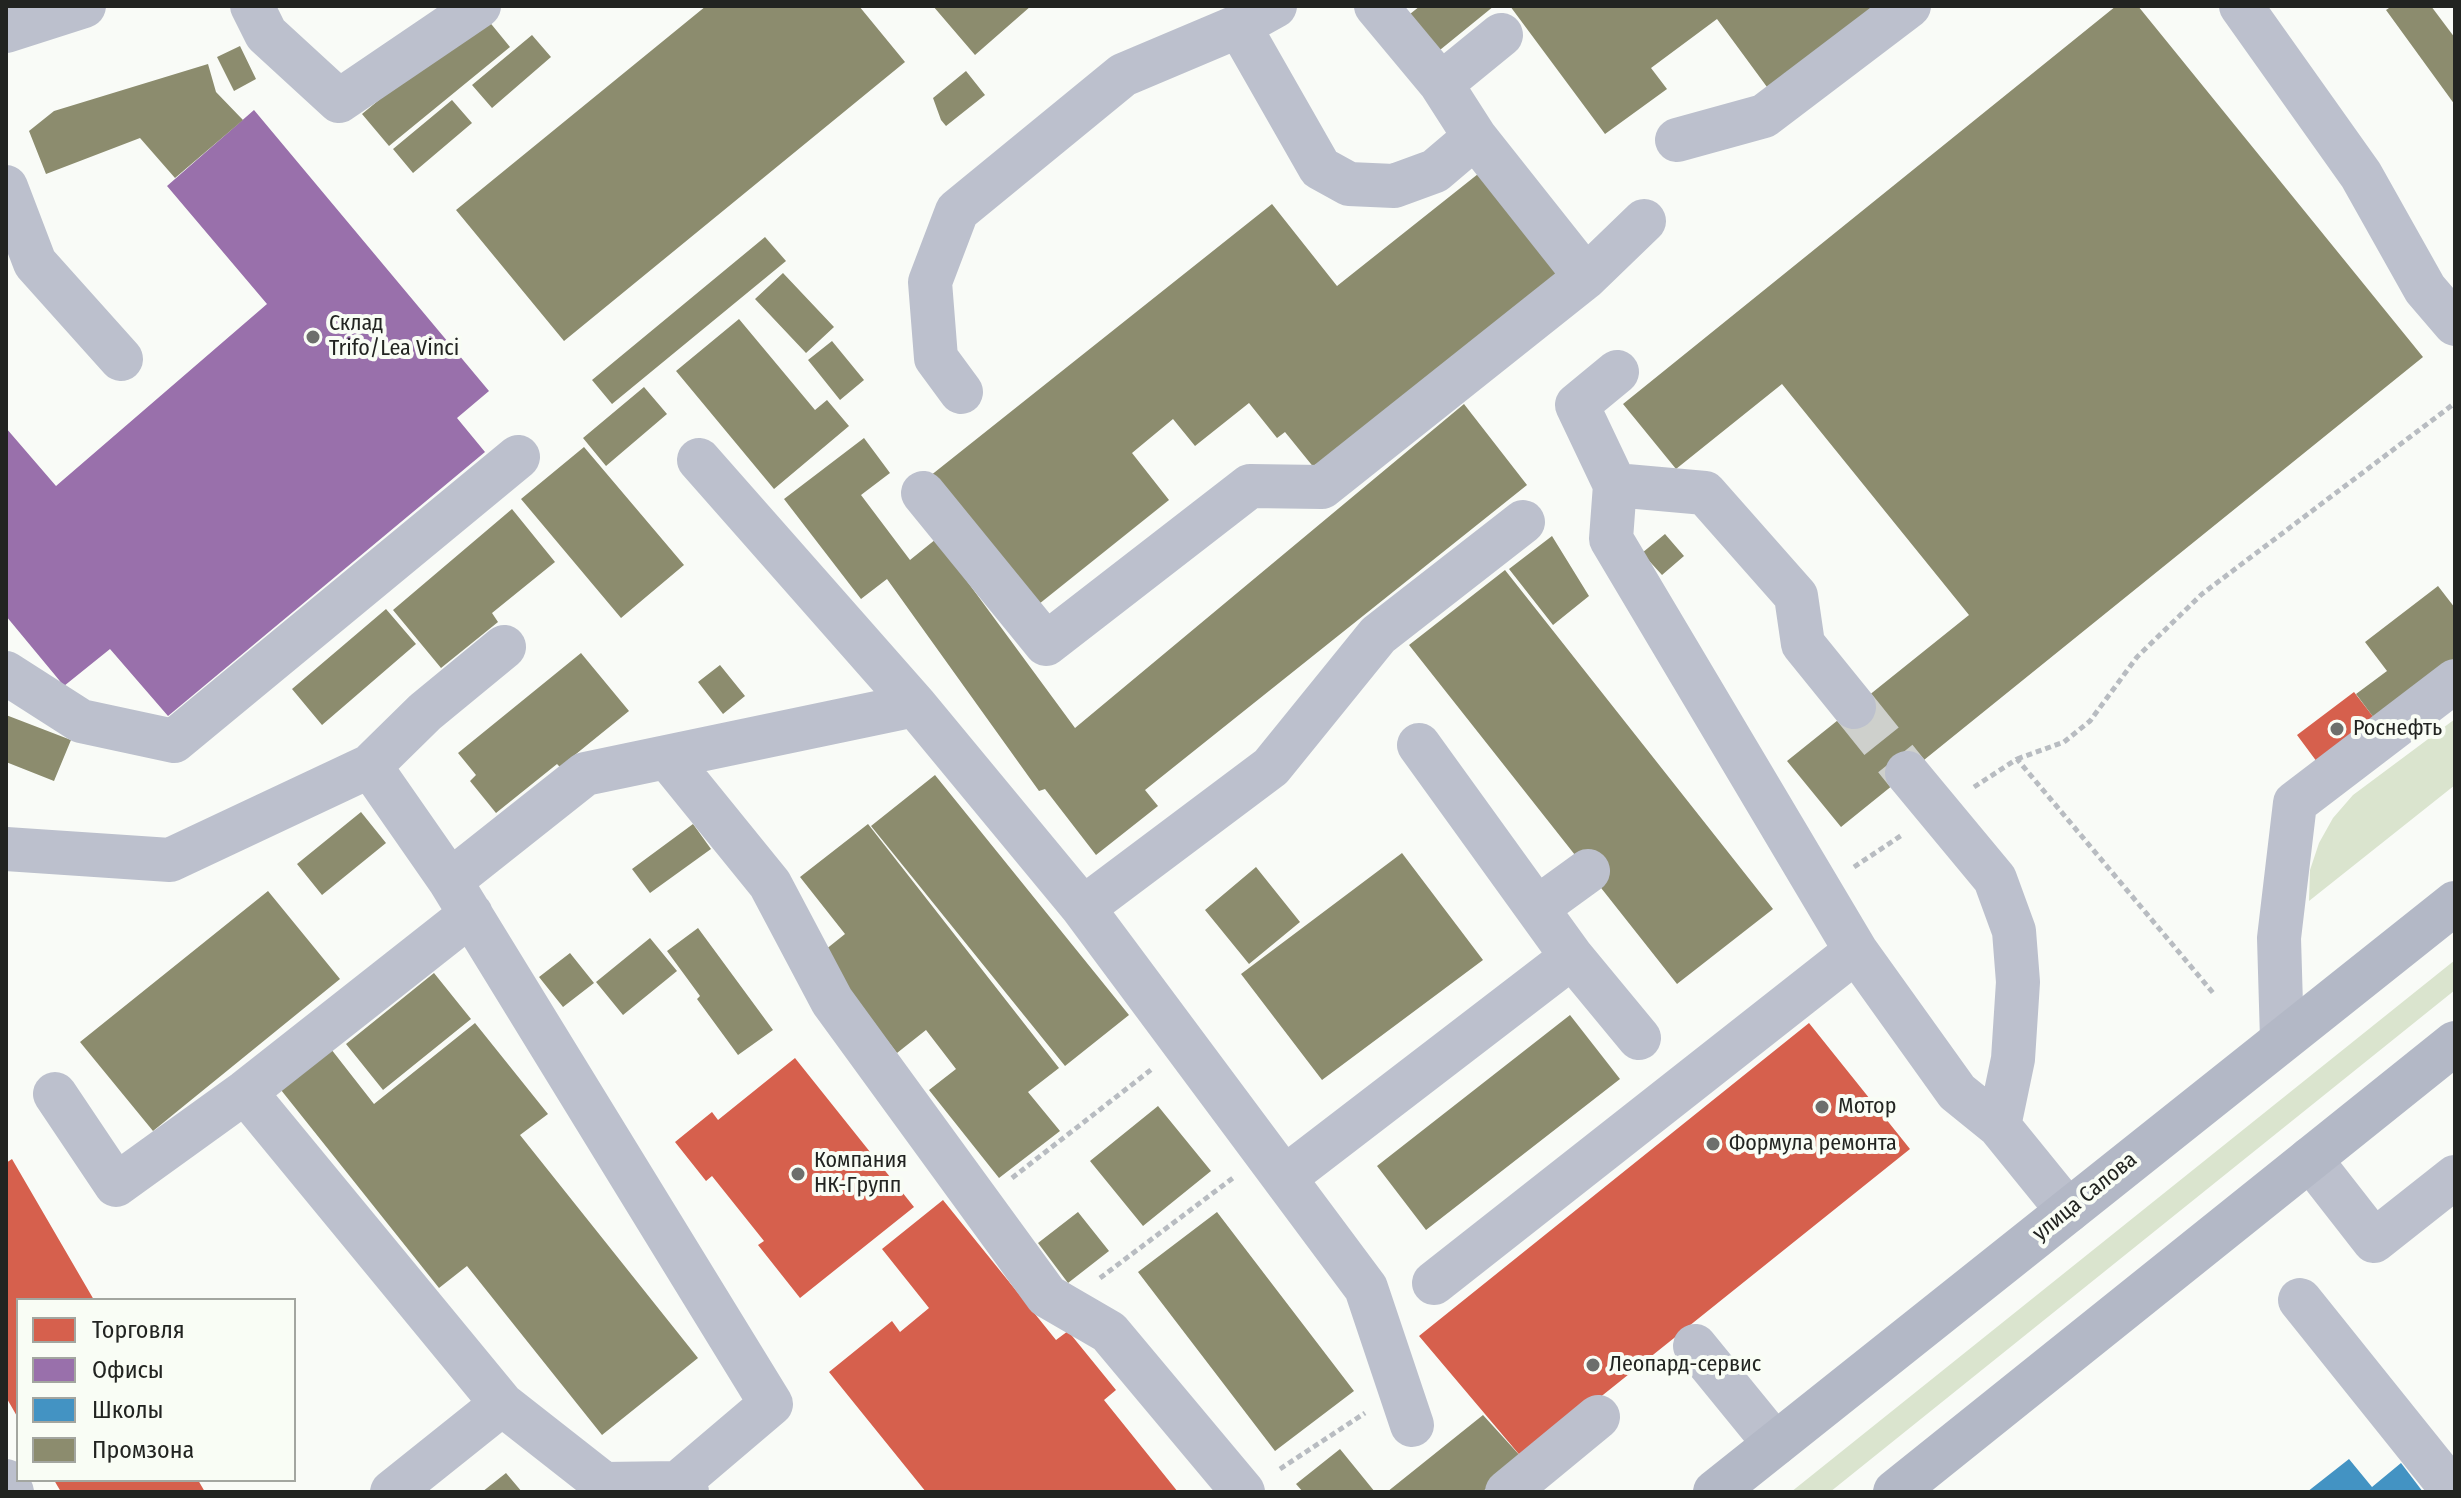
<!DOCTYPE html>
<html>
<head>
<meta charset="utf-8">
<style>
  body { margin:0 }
  #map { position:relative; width:2461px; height:1498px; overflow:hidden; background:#f9fbf7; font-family:"Fira Sans Condensed",sans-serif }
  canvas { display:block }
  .frame { position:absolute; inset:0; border:8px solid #222421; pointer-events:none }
  .legend { position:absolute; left:16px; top:1298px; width:280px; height:184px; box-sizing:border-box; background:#f9fdf5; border:2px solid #a3a6a0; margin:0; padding:10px 14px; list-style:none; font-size:24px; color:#222421 }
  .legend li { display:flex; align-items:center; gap:16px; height:40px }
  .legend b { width:40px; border:2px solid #a3a6a0 }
</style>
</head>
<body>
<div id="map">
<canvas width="2461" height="1498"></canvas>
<div class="frame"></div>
<ul class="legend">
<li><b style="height:22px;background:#d6604d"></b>Торговля</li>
<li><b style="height:22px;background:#9970ab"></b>Офисы</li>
<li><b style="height:22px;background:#4393c3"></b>Школы</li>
<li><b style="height:22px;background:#8c8c6e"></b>Промзона</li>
</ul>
</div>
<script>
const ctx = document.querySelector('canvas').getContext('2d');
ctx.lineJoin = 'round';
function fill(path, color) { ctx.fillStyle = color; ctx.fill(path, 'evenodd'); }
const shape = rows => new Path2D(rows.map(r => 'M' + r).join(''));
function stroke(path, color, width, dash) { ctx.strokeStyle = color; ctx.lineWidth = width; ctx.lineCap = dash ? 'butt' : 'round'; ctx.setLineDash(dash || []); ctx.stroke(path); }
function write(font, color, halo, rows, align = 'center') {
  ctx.font = font + ' "Fira Sans Condensed",sans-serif'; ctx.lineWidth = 8; ctx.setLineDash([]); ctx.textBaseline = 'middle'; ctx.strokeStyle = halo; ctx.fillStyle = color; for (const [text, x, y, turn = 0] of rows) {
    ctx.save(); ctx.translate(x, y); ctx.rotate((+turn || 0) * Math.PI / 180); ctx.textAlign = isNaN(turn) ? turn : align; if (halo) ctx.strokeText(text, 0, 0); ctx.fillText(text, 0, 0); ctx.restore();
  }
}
fill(shape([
  [2455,719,2455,785,2309,901,2310,870,2319,843,2333,818,2353,795],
  [2455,960,2455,990,1830,1492,1791,1492]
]), '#dae4ce');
fill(shape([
  [2354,692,2378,723,2320,766,2297,735],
  [1809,1023,1910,1149,1523,1459,1419,1336],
  [795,1058,914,1207,800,1298,758,1245,764,1241,712,1176,706,1181,675,1142,712,1112,718,1120],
  [12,1159,94,1300,18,1300,18,1418,6,1397,6,1163],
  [943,1200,1056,1340,1068,1331,1116,1390,1104,1400,1178,1492,926,1492,829,1372,892,1321,900,1332,929,1308,882,1249],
  [54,1480,198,1480,205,1492,61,1492]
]), '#d6604d');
fill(shape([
  [254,110,489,391,457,418,485,452,168,716,110,649,64,686,6,616,6,428,56,486,267,304,167,186]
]), '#9970ab');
fill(shape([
  [2349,1459,2372,1487,2401,1463,2423,1492,2307,1492]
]), '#4393c3');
fill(shape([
  [706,6,859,6,905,62,564,341,456,210],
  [933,6,1031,6,975,55],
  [1420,6,1494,6,1435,54,1405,18],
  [1510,6,1876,6,1767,87,1717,19,1651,68,1667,89,1605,134],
  [2116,6,2138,6,2423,357,1841,827,1787,761,1969,615,1782,384,1676,469,1623,404],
  [2392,6,2431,6,2455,38,2455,105,2386,10],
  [483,14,510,47,389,146,362,114],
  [532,35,551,57,492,108,472,85],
  [240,46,256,79,234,91,217,57],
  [208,64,216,92,243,120,175,178,140,138,46,174,29,131,54,111],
  [966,71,985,95,946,126,941,120,933,98],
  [452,100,472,123,413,173,393,149],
  [1478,174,1558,275,1315,469,1285,432,1277,438,1249,403,1195,446,1173,419,1132,453,1169,500,1034,608,930,476,1272,204,1337,286],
  [765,237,786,261,612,404,592,380],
  [783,273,834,327,806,353,755,299],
  [739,319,815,410,827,400,849,426,774,489,676,371],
  [832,341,864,380,840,400,808,360],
  [644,387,667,414,606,466,583,438],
  [1464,404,1527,485,1145,790,1158,806,1096,855,1045,789,1039,791,887,579,861,599,784,499,864,438,890,473,861,495,910,560,936,539,1075,728],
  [584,447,684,565,621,618,521,499],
  [512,509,555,562,492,613,498,622,441,668,393,610],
  [1665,534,1684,556,1662,575,1642,553],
  [1552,536,1589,596,1553,625,1509,569],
  [1505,570,1773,909,1677,984,1409,645],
  [2438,586,2455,608,2455,696,2374,718,2356,694,2387,671,2365,642],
  [386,609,416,644,322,725,292,689],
  [581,653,629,711,560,767,557,764,496,813,470,781,476,775,458,753],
  [720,665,745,696,723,714,698,682],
  [6,715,71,740,54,781,6,762],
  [935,775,1129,1015,1065,1066,871,826],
  [361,812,386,843,322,895,297,864],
  [693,824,711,849,650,893,632,869],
  [868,824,1059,1068,1028,1092,1060,1131,999,1178,929,1090,956,1069,926,1030,897,1053,820,954,845,934,800,877],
  [1402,853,1483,960,1322,1080,1241,974],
  [1256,867,1300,922,1249,964,1205,910],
  [268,891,340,979,153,1131,80,1042],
  [698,928,773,1030,738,1055,697,999,700,996,667,951],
  [650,938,677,971,623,1015,596,982],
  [570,953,594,983,563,1007,539,977],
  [434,973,471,1019,383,1090,346,1044],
  [1570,1015,1620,1079,1426,1230,1377,1166],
  [475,1023,548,1114,520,1135,698,1358,602,1435,467,1266,439,1288,281,1090,331,1049,374,1104],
  [1158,1106,1211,1171,1143,1226,1090,1161],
  [1078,1212,1109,1251,1068,1283,1038,1243],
  [1217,1212,1354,1391,1275,1451,1138,1272],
  [1483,1415,1523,1459,1482,1492,1387,1492],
  [1340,1449,1375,1492,1303,1492,1296,1484],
  [506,1473,522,1492,482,1492]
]), '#8c8c6e');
stroke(shape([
  [1854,707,1907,773]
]), '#ced0cc', 44, [44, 22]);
stroke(shape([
  [2017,759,2064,742,2090,721,2137,657,2202,594,2455,403],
  [1974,787,2017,759,2214,994],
  [1854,867,1902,835],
  [1012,1178,1152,1069],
  [1100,1278,1233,1178],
  [1280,1469,1365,1413]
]), '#b8bcc1', 5, [6, 4]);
stroke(shape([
  [252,6,266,34,339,101,479,6],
  [1376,6,1441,84,1475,137,1586,277],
  [2241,6,2361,175,2425,289,2455,324],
  [1239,26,1320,168,1349,184,1394,186,1435,171,1475,137],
  [6,31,84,6],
  [1441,84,1501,35],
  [1677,140,1764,116,1909,6],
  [6,187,35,263,121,359],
  [1617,372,1577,405,1615,485,1611,539,1856,951,1957,1092,1999,1126],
  [961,392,936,358,930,282,957,211,1123,75,1239,26,1275,6],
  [699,460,915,705],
  [1615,485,1705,493,1796,596,1803,644,1854,707],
  [923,493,1046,644,1250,486,1322,487,1586,277,1644,221],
  [6,673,81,721,174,741,518,457],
  [667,757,770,884,832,1001,1047,1296,1109,1332,1243,1492],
  [370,766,425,712,504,647],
  [1907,773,1995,879,2014,931,2018,982,2013,1059,1999,1126,2068,1211],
  [6,849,170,860,370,766,450,881],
  [1083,908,1271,767,1378,635,1523,522],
  [1537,908,1588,871],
  [1572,957,1639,1038],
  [2282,1039,2279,938,2295,803,2455,681],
  [245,1092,502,1404,604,1484,678,1483],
  [55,1094,116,1185,245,1092,471,914],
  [2310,1159,2374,1241,2455,1177],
  [1284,1178,1572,957,1419,745],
  [1434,1283,1856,951],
  [2300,1300,2454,1492],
  [1695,1346,1775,1444],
  [6,1481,12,1492],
  [392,1492,502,1404],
  [687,1492,678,1483,771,1404,450,881,585,774,915,705,1083,908,1366,1288,1412,1425],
  [1507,1492,1598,1417]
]), '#bcc0cd', 44);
stroke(shape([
  [1715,1492,2455,903],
  [1895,1492,2455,1043]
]), '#b3b8c6', 44);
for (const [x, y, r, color] of [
  [313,337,8,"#6d6f6c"],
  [2337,729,8,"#6d6f6c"],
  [1822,1107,8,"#6d6f6c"],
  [1713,1144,8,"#6d6f6c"],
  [798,1174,8,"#6d6f6c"],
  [1593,1365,8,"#6d6f6c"]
]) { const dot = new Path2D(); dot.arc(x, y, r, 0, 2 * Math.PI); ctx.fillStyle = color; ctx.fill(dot); stroke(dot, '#f9fdf5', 3); }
write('22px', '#222421', '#f9fdf5', [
  ["Склад",329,324],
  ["Trifo/Lea Vinci",329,349],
  ["Роснефть",2353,729],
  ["Мотор",1838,1107],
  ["Формула ремонта",1729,1144],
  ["Компания",814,1161],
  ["НК-Групп",814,1186],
  ["Леопард-сервис",1609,1365]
], 'left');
write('22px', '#222421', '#f9fdf5', [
  ["улица Салова",2085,1197,-39]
]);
</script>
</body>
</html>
